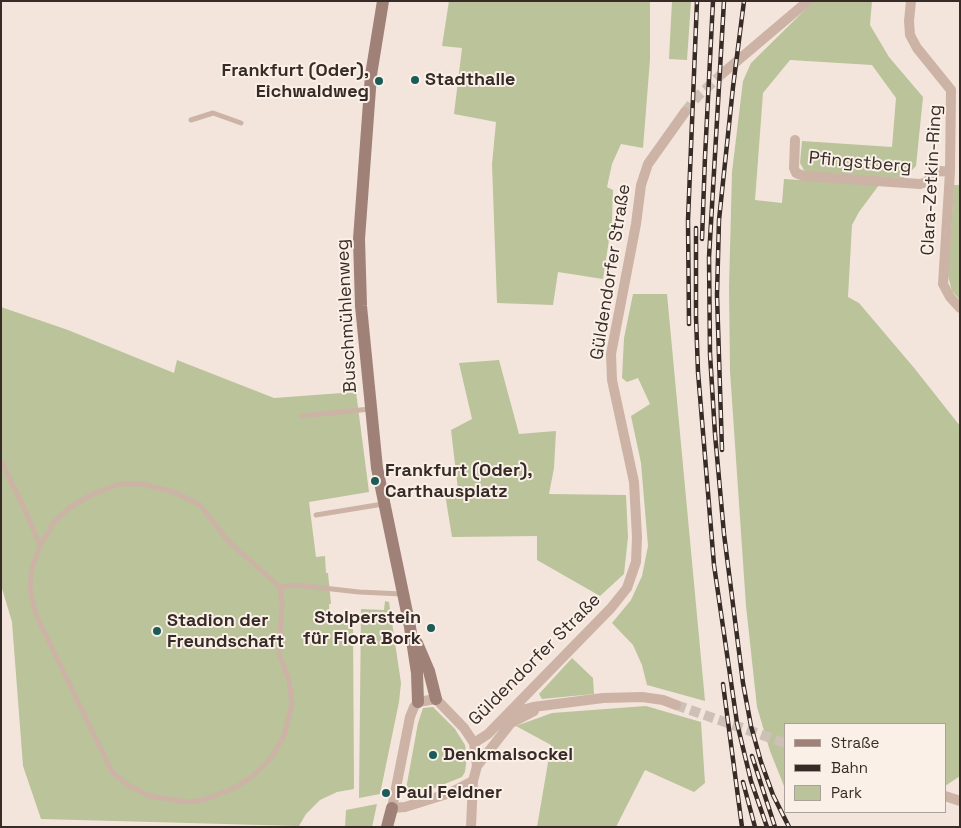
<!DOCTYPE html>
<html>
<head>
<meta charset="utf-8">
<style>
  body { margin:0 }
  #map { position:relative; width:961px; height:828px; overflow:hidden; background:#f3e5db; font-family:"Space Grotesk",sans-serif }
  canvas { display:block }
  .frame { position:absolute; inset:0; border:2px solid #372b27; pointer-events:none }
  .legend { position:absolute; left:784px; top:723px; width:162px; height:90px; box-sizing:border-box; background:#faf0e7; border:1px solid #aca19a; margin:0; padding:6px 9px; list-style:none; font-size:15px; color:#372b27 }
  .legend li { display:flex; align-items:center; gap:10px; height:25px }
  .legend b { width:25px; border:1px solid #aca19a }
</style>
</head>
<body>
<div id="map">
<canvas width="961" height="828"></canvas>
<div class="frame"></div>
<ul class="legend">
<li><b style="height:6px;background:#9f8177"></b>Straße</li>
<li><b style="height:6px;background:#372b27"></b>Bahn</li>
<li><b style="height:14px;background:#bac39a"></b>Park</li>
</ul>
</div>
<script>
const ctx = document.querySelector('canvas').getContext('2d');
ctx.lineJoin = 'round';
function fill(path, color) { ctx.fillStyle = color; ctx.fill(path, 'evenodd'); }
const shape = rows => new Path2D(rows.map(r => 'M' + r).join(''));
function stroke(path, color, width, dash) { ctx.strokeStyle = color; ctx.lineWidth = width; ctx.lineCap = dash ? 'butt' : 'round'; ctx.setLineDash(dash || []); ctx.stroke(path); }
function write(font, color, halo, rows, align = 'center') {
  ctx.font = font + ' "Space Grotesk",sans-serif'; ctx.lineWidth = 4; ctx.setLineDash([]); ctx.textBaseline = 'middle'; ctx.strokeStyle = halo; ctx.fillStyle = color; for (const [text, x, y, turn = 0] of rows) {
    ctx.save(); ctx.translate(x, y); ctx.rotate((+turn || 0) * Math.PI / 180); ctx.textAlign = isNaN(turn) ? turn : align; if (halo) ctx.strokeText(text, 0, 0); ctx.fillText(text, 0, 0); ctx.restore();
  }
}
fill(shape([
  [449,1,650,1,650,59,643,148,621,144,612,164,607,187,613,190,612,220,603,279,558,272,553,305,497,303,492,164,496,122,454,114,462,48,442,46],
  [672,1,691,1,687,60,669,59],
  [814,1,872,1,870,25,889,57,923,97,916,166,904,178,805,172,800,163,802,141,892,147,896,98,872,65,790,60,763,93,755,200,782,203,784,179,879,185,859,212,852,225,848,297,859,303,915,369,960,426,960,776,945,786,945,724,785,724,784,786,770,751,757,707,746,606,730,371,729,287,732,172,743,81,751,63],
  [954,185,960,185,960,300,952,291,948,276],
  [633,294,667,294,705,701,647,685,642,665,633,645,612,623,631,600,642,576,648,546,641,463,631,416,650,404,638,378,627,382,622,378,624,338],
  [1,307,68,330,174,373,177,360,274,398,356,392,369,492,309,502,316,557,325,556,326,573,328,573,331,604,329,604,330,622,353,621,354,789,337,792,320,800,306,814,299,826,41,819,23,766,12,622,1,585],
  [499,360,519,434,556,431,554,468,549,494,626,495,628,537,624,574,600,596,537,560,537,536,452,537,445,494,458,490,451,430,472,419,459,363],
  [385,601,389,602,401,683,399,702,380,794,359,798,361,609,384,610],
  [572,658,593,678,594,694,542,699,539,694],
  [646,706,701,722,705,783,694,792,645,770,616,827,537,827,551,745,516,726,552,713],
  [433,707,455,729,465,745,467,756,465,772,462,777,415,796,412,796,406,789,418,723,423,708],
  [377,804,372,827,345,827,346,810]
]), '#bac39a');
stroke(shape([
  [685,112,698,96,723,73],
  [676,705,785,743]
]), '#cdc0b7', 10, [10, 5]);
stroke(shape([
  [191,120,213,113,241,123],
  [302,416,370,409],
  [1,461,26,512,40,546],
  [119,484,142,484,173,492,199,504,229,542,280,587,282,605,279,653,289,680,292,704,284,736,271,758,252,777,232,789,204,800,188,802,149,796,128,785,112,772,36,615,30,589,32,568,40,546,54,522,69,508,91,495,119,484],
  [316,515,383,504],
  [280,587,296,585,359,592,402,594]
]), '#ccb3a6', 5);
stroke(shape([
  [911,1,909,21,910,35,917,48,951,90,950,172,943,284,950,297,960,308],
  [723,73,808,1],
  [795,140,794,168,796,173,804,176,920,184,927,182,931,174,940,171,950,172],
  [512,713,533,707,603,698,642,697,663,700,676,705],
  [474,743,488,734,611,608,627,588,636,562,637,537,634,482,612,380,611,354,636,224,641,185,648,164,685,112],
  [477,766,511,723,534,711],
  [945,796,960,801],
  [471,827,473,781,477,766,474,743,464,728,436,699,418,702,414,707,410,717,392,808,405,807,450,793,473,781]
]), '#ccb3a6', 10);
stroke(shape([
  [383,1,371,75,359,239,361,306,377,468,410,627,417,673,418,702],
  [417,643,429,671,436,699],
  [387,827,392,808]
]), '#9f8177', 12);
const rail = shape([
  [724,1,709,257,710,354,715,434,724,534,743,683,751,726,761,762,773,795,789,827],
  [696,228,696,317,698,372,714,565,737,723,751,781,767,827],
  [702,239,705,157,713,1],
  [689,324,688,220,697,1],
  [722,450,717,295,719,220,733,87,744,1],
  [723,684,742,827],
  [752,756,775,827],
  [743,782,755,827]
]);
stroke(rail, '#372b27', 4.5);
stroke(rail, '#faf0e7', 2.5, [8]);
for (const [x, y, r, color] of [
  [415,80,5,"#1b5b58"],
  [379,81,5,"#1b5b58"],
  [375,481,5,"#1b5b58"],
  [431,628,5,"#1b5b58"],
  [157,631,5,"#1b5b58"],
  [433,755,5,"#1b5b58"],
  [386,793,5,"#1b5b58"]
]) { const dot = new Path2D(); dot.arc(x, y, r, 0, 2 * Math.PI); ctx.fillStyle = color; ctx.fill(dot); stroke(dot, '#faf0e7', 2); }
write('bold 18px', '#372b27', '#faf0e7', [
  ["Frankfurt (Oder),",369,71,"right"],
  ["Eichwaldweg",369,92,"right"],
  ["Stadthalle",425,80],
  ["Frankfurt (Oder),",385,471],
  ["Carthausplatz",385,492],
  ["Stolperstein",421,618,"right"],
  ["für Flora Bork",421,639,"right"],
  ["Stadion der",167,621],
  ["Freundschaft",167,642],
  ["Denkmalsockel",443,755],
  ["Paul Feldner",396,793]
], 'left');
write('18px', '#372b27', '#faf0e7', [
  ["Pfingstberg",860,163,5],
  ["Clara-Zetkin-Ring",932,180,-87],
  ["Güldendorfer Straße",611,272,-81],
  ["Buschmühlenweg",347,316,-93],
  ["Güldendorfer Straße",535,660,-45]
]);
</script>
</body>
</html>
